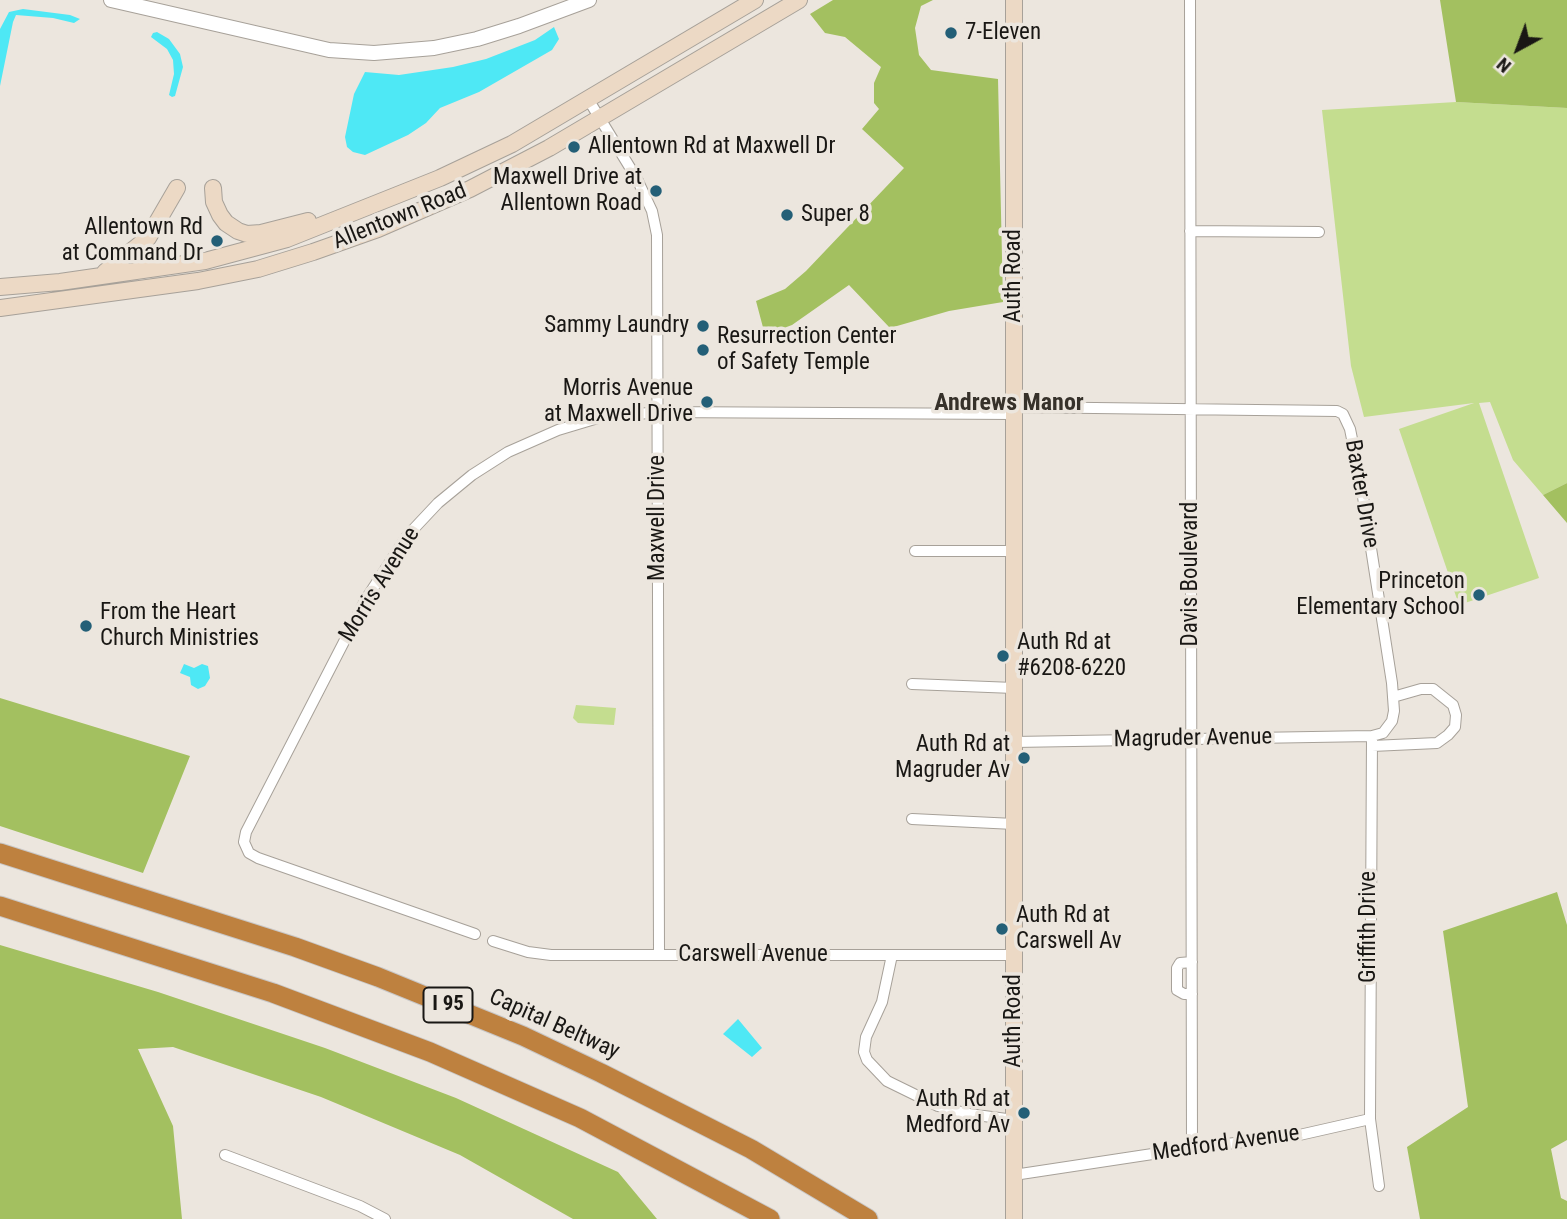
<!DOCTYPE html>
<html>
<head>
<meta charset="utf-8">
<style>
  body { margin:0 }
  #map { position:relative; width:1567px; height:1219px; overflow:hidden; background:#ece6de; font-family:"Roboto Condensed",sans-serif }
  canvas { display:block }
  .north { position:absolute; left:1483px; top:14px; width:70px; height:70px; -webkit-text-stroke:5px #ece6de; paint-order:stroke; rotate:221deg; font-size:19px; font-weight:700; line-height:28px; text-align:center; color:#191714 }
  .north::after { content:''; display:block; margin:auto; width:24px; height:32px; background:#191714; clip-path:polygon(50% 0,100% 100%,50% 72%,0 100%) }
</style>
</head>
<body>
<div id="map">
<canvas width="1567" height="1219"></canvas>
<div class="north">N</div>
</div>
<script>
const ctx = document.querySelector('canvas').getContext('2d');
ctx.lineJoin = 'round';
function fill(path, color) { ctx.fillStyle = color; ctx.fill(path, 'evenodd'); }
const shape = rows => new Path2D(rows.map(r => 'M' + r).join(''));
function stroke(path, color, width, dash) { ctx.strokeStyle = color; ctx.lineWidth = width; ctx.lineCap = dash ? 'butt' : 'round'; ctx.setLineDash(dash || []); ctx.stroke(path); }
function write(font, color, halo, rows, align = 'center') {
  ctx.font = font + ' "Roboto Condensed",sans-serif'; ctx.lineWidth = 7; ctx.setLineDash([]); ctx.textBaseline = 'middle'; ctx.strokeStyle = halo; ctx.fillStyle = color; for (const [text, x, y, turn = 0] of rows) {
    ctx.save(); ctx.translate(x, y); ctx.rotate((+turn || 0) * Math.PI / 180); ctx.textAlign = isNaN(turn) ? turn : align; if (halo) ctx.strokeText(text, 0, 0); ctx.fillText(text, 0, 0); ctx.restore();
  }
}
fill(shape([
  [1456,102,1567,108,1567,483,1543,495,1513,460,1490,402,1479,403,1539,578,1459,605,1399,429,1474,403,1364,417,1351,366,1322,110],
  [576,705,616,708,614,725,578,723,573,718]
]), '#c4dd8f');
fill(shape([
  [833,0,933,0,921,6,915,28,919,55,931,70,998,79,1003,302,949,311,890,328,849,285,792,325,765,335,756,301,785,289,806,271,904,168,862,129,879,109,874,103,874,83,881,67,845,37,825,33,810,14],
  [1440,0,1567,0,1567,108,1456,102],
  [1567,483,1567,523,1543,495],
  [0,698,190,756,143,873,0,826],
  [1557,892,1567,925,1567,1140,1551,1149,1561,1198,1567,1201,1567,1219,1420,1219,1407,1147,1468,1107,1443,931],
  [0,945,158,992,325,1048,456,1098,618,1172,657,1219,573,1219,460,1155,321,1097,173,1047,138,1049,173,1126,182,1219,0,1219]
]), '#a3c060');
fill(shape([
  [23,9,70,15,80,19,74,23,53,18,16,15,13,22,0,86,0,29,9,12],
  [554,27,559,39,552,50,479,92,440,108,426,123,408,135,365,155,353,152,347,147,345,137,354,94,365,72,399,75,453,67,486,59,535,40],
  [157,32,169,39,180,54,183,67,175,96,172,97,169,95,174,74,173,60,167,49,151,37,153,33],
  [184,664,194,668,202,664,208,666,210,678,205,686,198,689,191,685,190,677,180,673],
  [738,1019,762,1048,752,1057,723,1034]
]), '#4ee8f5');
const minor = shape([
  [1190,0,1192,1148],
  [588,99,637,179,652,211,657,235,659,955],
  [1190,231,1319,232],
  [1014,407,1337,411,1343,414,1350,429,1361,484,1392,683,1394,711,1392,721,1383,733,1372,736,1014,742],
  [915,551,1014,551],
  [912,684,1014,688],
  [1372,736,1370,1119,1379,1186],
  [1372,746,1437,743,1448,735,1455,727,1456,715,1453,705,1433,689,1421,689,1393,697],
  [912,819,1014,824],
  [475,934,258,858,249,853,244,842,246,832,366,599,407,536,438,503,472,475,508,452,558,430,598,418,658,412,1014,414],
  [493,941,528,952,551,955,1014,955],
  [892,955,882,1002,866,1037,864,1052,867,1060,887,1081,938,1106,969,1114,1014,1120],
  [1192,962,1180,963,1177,968,1177,990,1184,994,1192,994],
  [225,1155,360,1206,385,1219],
  [1014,1175,1192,1148,1295,1136,1370,1119]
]);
const tertiary = shape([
  [111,0,329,50,374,53,434,48,477,39,519,26,589,0]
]);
const secondary = shape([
  [1014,0,1014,1219],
  [213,188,214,202,220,215,226,223,238,231,247,234,261,233,308,221],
  [105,272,148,238,177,188],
  [0,287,60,282,205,261,287,239,440,178,512,144,755,0],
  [0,308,198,281,258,269,313,252,378,229,470,189,549,148,799,0]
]);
const motorway = shape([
  [0,853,295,947,378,977,523,1036,601,1073,751,1149,868,1219],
  [0,906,273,993,430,1052,580,1118,770,1219]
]);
stroke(minor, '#a7a199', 12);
stroke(tertiary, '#a7a199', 16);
stroke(secondary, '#a7a199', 18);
stroke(motorway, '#c8c7c7', 21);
stroke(minor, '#fff', 10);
stroke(tertiary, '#fff', 14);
stroke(secondary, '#ecd9c5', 16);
stroke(motorway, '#be813f', 19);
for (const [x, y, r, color] of [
  [951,33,7,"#235f77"],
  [574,147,7,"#235f77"],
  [656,191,7,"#235f77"],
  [787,215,7,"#235f77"],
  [217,241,7,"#235f77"],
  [703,326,7,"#235f77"],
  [703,350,7,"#235f77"],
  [707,402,7,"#235f77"],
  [1479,595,7,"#235f77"],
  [86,626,7,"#235f77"],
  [1003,656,7,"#235f77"],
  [1024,758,7,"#235f77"],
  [1002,929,7,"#235f77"],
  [1024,1113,7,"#235f77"]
]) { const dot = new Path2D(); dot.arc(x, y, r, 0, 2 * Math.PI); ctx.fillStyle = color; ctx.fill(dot); stroke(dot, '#ece6de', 2.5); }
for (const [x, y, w] of [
  [448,1005,49]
]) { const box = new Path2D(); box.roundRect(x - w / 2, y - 17.5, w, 35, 5); ctx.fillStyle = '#ece6de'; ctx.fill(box); stroke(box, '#191714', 2); }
write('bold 21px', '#191714', null, [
  ["I 95",448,1005]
]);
write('23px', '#191714', '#ece6de', [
  ["7-Eleven",965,33],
  ["Allentown Rd at Maxwell Dr",588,147],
  ["Maxwell Drive at",642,178,"right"],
  ["Allentown Road",642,204,"right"],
  ["Super 8",801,215],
  ["Allentown Rd",203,228,"right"],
  ["at Command Dr",203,254,"right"],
  ["Sammy Laundry",689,326,"right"],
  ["Resurrection Center",717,337],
  ["of Safety Temple",717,363],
  ["Morris Avenue",693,389,"right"],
  ["at Maxwell Drive",693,415,"right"],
  ["Princeton",1465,582,"right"],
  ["Elementary School",1465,608,"right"],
  ["From the Heart",100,613],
  ["Church Ministries",100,639],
  ["Auth Rd at",1017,643],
  ["#6208-6220",1017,669],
  ["Auth Rd at",1010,745,"right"],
  ["Magruder Av",1010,771,"right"],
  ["Auth Rd at",1016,916],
  ["Carswell Av",1016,942],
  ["Auth Rd at",1010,1100,"right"],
  ["Medford Av",1010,1126,"right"]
], 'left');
write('23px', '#191714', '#ece6de', [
  ["Allentown Road",400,217,-22],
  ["Auth Road",1014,276,-90],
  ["Baxter Drive",1361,494,80],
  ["Maxwell Drive",658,518,-90],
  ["Davis Boulevard",1191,574,-90],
  ["Morris Avenue",380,585,-58],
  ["Magruder Avenue",1193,739,-1],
  ["Griffith Drive",1369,927,-90],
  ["Carswell Avenue",753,955],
  ["Auth Road",1014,1021,-90],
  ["Capital Beltway",554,1025,24],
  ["Medford Avenue",1226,1144,-8]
]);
write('bold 24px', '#36312a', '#ece6de', [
  ["Andrews Manor",1009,404]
]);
</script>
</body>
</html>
